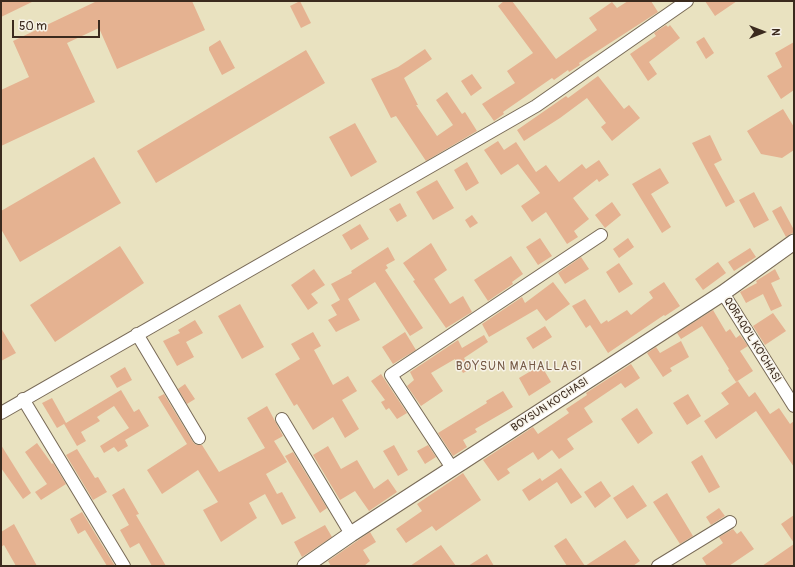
<!DOCTYPE html>
<html>
<head>
<meta charset="utf-8">
<style>
  body { margin:0 }
  #map { position:relative; width:795px; height:567px; overflow:hidden; background:#e9e2c0; font-family:Pangolin,sans-serif }
  canvas { display:block }
  .frame { position:absolute; inset:0; border:2px solid #3b2a1e; pointer-events:none }
  .north { position:absolute; left:743px; top:12px; width:40px; height:40px; -webkit-text-stroke:3px #f7f3e8; paint-order:stroke; rotate:90deg; font-size:11px; font-weight:700; line-height:16px; text-align:center; color:#3b2a1e }
  .north::after { content:''; display:block; margin:auto; width:14px; height:18px; background:#3b2a1e; clip-path:polygon(50% 0,100% 100%,50% 72%,0 100%) }
  .scale { position:absolute; left:12px; top:20px; width:88px; height:18px; box-sizing:border-box; border:2px solid #3b2a1e; border-top:0; padding-left:5px; font-size:12px; line-height:14px; white-space:nowrap; color:#3b2a1e; -webkit-text-stroke:3px #f7f3e8; paint-order:stroke }
</style>
</head>
<body>
<div id="map">
<canvas width="795" height="567"></canvas>
<div class="frame"></div>
<div class="north">N</div>
<div class="scale">50 m</div>
</div>
<script>
const ctx = document.querySelector('canvas').getContext('2d');
ctx.lineJoin = 'round';
function fill(path, color) { ctx.fillStyle = color; ctx.fill(path, 'evenodd'); }
const shape = rows => new Path2D(rows.map(r => 'M' + r).join(''));
function stroke(path, color, width, dash) { ctx.strokeStyle = color; ctx.lineWidth = width; ctx.lineCap = dash ? 'butt' : 'round'; ctx.setLineDash(dash || []); ctx.stroke(path); }
function write(font, color, halo, rows, align = 'center') {
  ctx.font = font + ' Pangolin,sans-serif'; ctx.lineWidth = 3; ctx.setLineDash([]); ctx.textBaseline = 'middle'; ctx.strokeStyle = halo; ctx.fillStyle = color; for (const [text, x, y, turn = 0] of rows) {
    ctx.save(); ctx.translate(x, y); ctx.rotate((+turn || 0) * Math.PI / 180); ctx.textAlign = isNaN(turn) ? turn : align; if (halo) ctx.strokeText(text, 0, 0); ctx.fillText(text, 0, 0); ctx.restore();
  }
}
fill(shape([
  [1,1,34,1,1,17],
  [97,1,192,1,205,30,117,69,99,28,67,43,95,102,1,146,1,90,29,77,13,41],
  [300,1,311,23,301,28,290,6],
  [504,1,512,1,556,59,597,30,589,18,612,2,617,8,628,1,651,1,658,12,579,63,580,65,569,72,568,70,554,80,552,78,503,112,504,114,494,121,482,104,515,83,507,71,533,53,498,6],
  [705,1,737,1,715,16],
  [666,25,668,27,670,25,680,38,649,62,657,74,648,81,630,54,656,36,654,33],
  [704,37,714,53,706,59,696,42],
  [220,40,235,68,222,75,209,50,209,47],
  [794,42,794,90,781,99,767,76,782,67,775,53],
  [425,49,432,59,404,78,418,105,416,105,437,136,453,125,436,100,447,92,462,114,465,112,477,131,426,161,396,116,391,118,371,79,398,67],
  [306,50,325,83,156,183,137,151],
  [472,74,482,88,471,96,461,81],
  [598,76,624,109,629,105,640,118,612,141,601,127,606,123,587,98,560,118,524,141,517,130,566,96,568,98],
  [783,109,794,127,794,150,782,158,761,154,747,131],
  [355,123,377,162,351,177,329,137],
  [710,135,722,160,714,164,735,202,726,207,692,143],
  [498,141,504,150,516,142,536,172,546,165,559,182,582,164,586,169,599,160,609,175,599,182,597,179,573,198,589,219,574,231,578,237,567,244,546,212,532,222,521,206,540,193,518,164,501,175,484,150],
  [94,157,121,203,20,262,1,229,1,211],
  [467,162,479,183,466,191,454,170],
  [660,168,669,183,651,194,671,227,662,233,632,184],
  [437,180,454,208,433,220,416,192],
  [754,192,769,220,754,228,739,200],
  [612,202,621,215,605,228,595,215],
  [400,203,407,216,397,222,389,209],
  [781,206,794,230,794,232,786,237,772,211],
  [472,215,478,223,470,228,465,220],
  [360,224,369,239,351,250,342,235],
  [540,238,552,256,538,265,526,247],
  [628,238,634,247,619,258,613,249],
  [431,243,447,270,434,279,450,304,463,296,472,312,446,328,413,281,415,280,403,263],
  [120,246,144,283,55,342,30,305],
  [388,247,395,260,386,265,388,268,385,270,423,328,410,336,375,282,348,299,360,320,336,332,328,320,337,315,331,305,340,300,331,284,352,273,351,271],
  [750,248,756,257,734,271,728,262],
  [511,256,523,274,512,282,513,284,488,301,474,280],
  [581,257,589,269,565,284,558,273],
  [718,262,726,273,703,290,695,279],
  [619,263,633,284,619,293,606,272],
  [314,269,325,285,311,294,318,303,308,310,291,285],
  [775,269,780,279,771,283,782,306,771,311,763,294,746,303,740,292,757,283,756,281],
  [553,282,570,304,546,321,537,309,489,337,482,324,522,297,525,303],
  [664,282,680,306,665,316,664,315,608,353,590,325,586,328,572,306,585,299,601,324,607,320,608,322,627,310,631,315,653,298,649,292],
  [240,304,264,347,242,359,218,316],
  [713,310,726,332,730,329,736,338,740,335,748,346,740,351,753,371,736,382,728,370,729,369,702,326,681,339,677,333],
  [773,313,786,331,765,345,753,326],
  [195,320,203,333,186,342,194,357,177,366,163,341,180,333,178,330],
  [545,326,552,337,533,349,526,338],
  [1,328,16,353,1,361],
  [313,332,321,346,314,350,333,385,348,376,357,391,342,400,359,429,345,438,333,417,313,430,297,404,294,406,275,374,300,359,291,344],
  [405,332,416,350,393,364,382,347],
  [484,335,488,342,464,358,471,369,463,373,455,359,431,373,443,391,421,406,407,386,414,380,410,372,458,340,462,348],
  [681,341,689,357,670,368,672,371,663,377,647,353,656,347,660,353],
  [631,364,640,378,625,388,621,383,584,408,593,422,567,439,574,449,559,459,552,450,538,460,533,452,507,469,510,473,498,481,483,460,533,427,538,434,569,413,566,409,587,395,586,393],
  [541,365,551,382,529,396,519,378],
  [125,367,132,380,117,388,110,376],
  [381,374,407,413,397,419,389,408,386,410,381,402,385,400,371,381],
  [738,381,749,397,755,392,770,414,779,408,790,424,794,421,794,467,756,411,716,439,704,421,729,404,721,393],
  [185,384,195,399,187,404,178,389],
  [121,390,134,412,139,409,149,426,125,440,128,446,118,452,114,447,104,453,100,446,129,428,114,406,97,417,100,421,81,432,86,441,77,446,64,424,57,428,42,403,52,398,66,423],
  [503,391,513,407,475,429,477,432,463,440,467,447,453,456,438,433,487,403,486,401],
  [164,394,193,442,196,445,202,445,219,472,265,448,247,418,267,406,283,436,274,441,287,462,266,474,277,494,282,492,296,518,282,525,265,494,249,503,257,518,221,542,203,510,218,502,198,470,162,494,147,470,187,444,158,397],
  [688,394,701,416,687,425,673,403],
  [637,408,653,433,638,444,621,419],
  [37,443,52,464,53,463,66,484,41,500,35,492,47,484,25,452],
  [1,445,31,493,23,499,1,468],
  [394,445,408,470,398,476,383,451],
  [428,445,436,457,425,464,417,451],
  [328,446,341,469,357,460,374,489,388,479,397,492,369,511,355,491,340,500,313,455],
  [77,449,95,478,98,477,107,492,93,500,66,455],
  [293,452,327,508,320,513,285,456],
  [702,455,720,487,709,493,691,462],
  [561,468,582,497,571,504,557,482,529,501,522,490,540,478,542,481],
  [463,473,481,500,436,531,432,526,406,543,396,529,422,511,417,504],
  [601,481,611,496,595,508,584,492],
  [633,485,647,506,627,519,613,498],
  [124,488,139,514,136,515,166,566,152,566,139,543,130,548,120,530,129,525,112,495],
  [667,493,693,536,680,544,653,502],
  [719,508,725,516,711,525,706,517],
  [82,512,115,566,107,566,85,530,78,534,70,519],
  [794,515,794,543,781,524],
  [14,524,37,566,16,566,4,545,1,547,1,532],
  [325,525,332,537,302,557,294,542],
  [733,529,737,534,741,531,754,549,729,566,707,566,702,558,723,543,719,537],
  [370,532,376,542,363,550,370,561,364,566,331,566,328,561],
  [566,538,585,566,625,540,640,561,633,566,567,566,554,546],
  [794,544,794,566,762,566],
  [441,545,456,566,410,566],
  [487,554,494,566,468,566]
]), '#e5b291');
const minor = shape([
  [723,293,794,406],
  [137,334,199,438],
  [23,399,124,566],
  [1,413,536,106,687,1],
  [282,419,351,534],
  [452,468,391,375,601,235],
  [658,566,730,522]
]);
const tertiary = shape([
  [305,566,351,534,723,293,794,242]
]);
stroke(minor, '#786a57', 14);
stroke(tertiary, '#786a57', 17);
stroke(minor, '#fff', 12);
stroke(tertiary, '#fff', 15);
write('11px', '#3b2a1e', '#f7f3e8', [
  ["QORAQO'L KO'CHASI",752,340,58],
  ["BOYSUN KO'CHASI",550,405,-33]
]);
ctx.letterSpacing = '1px';
write('12px', '#765a46', '#f7f3e8', [
  ["BOYSUN MAHALLASI",519,367]
]);
ctx.letterSpacing = '0px';
</script>
</body>
</html>
